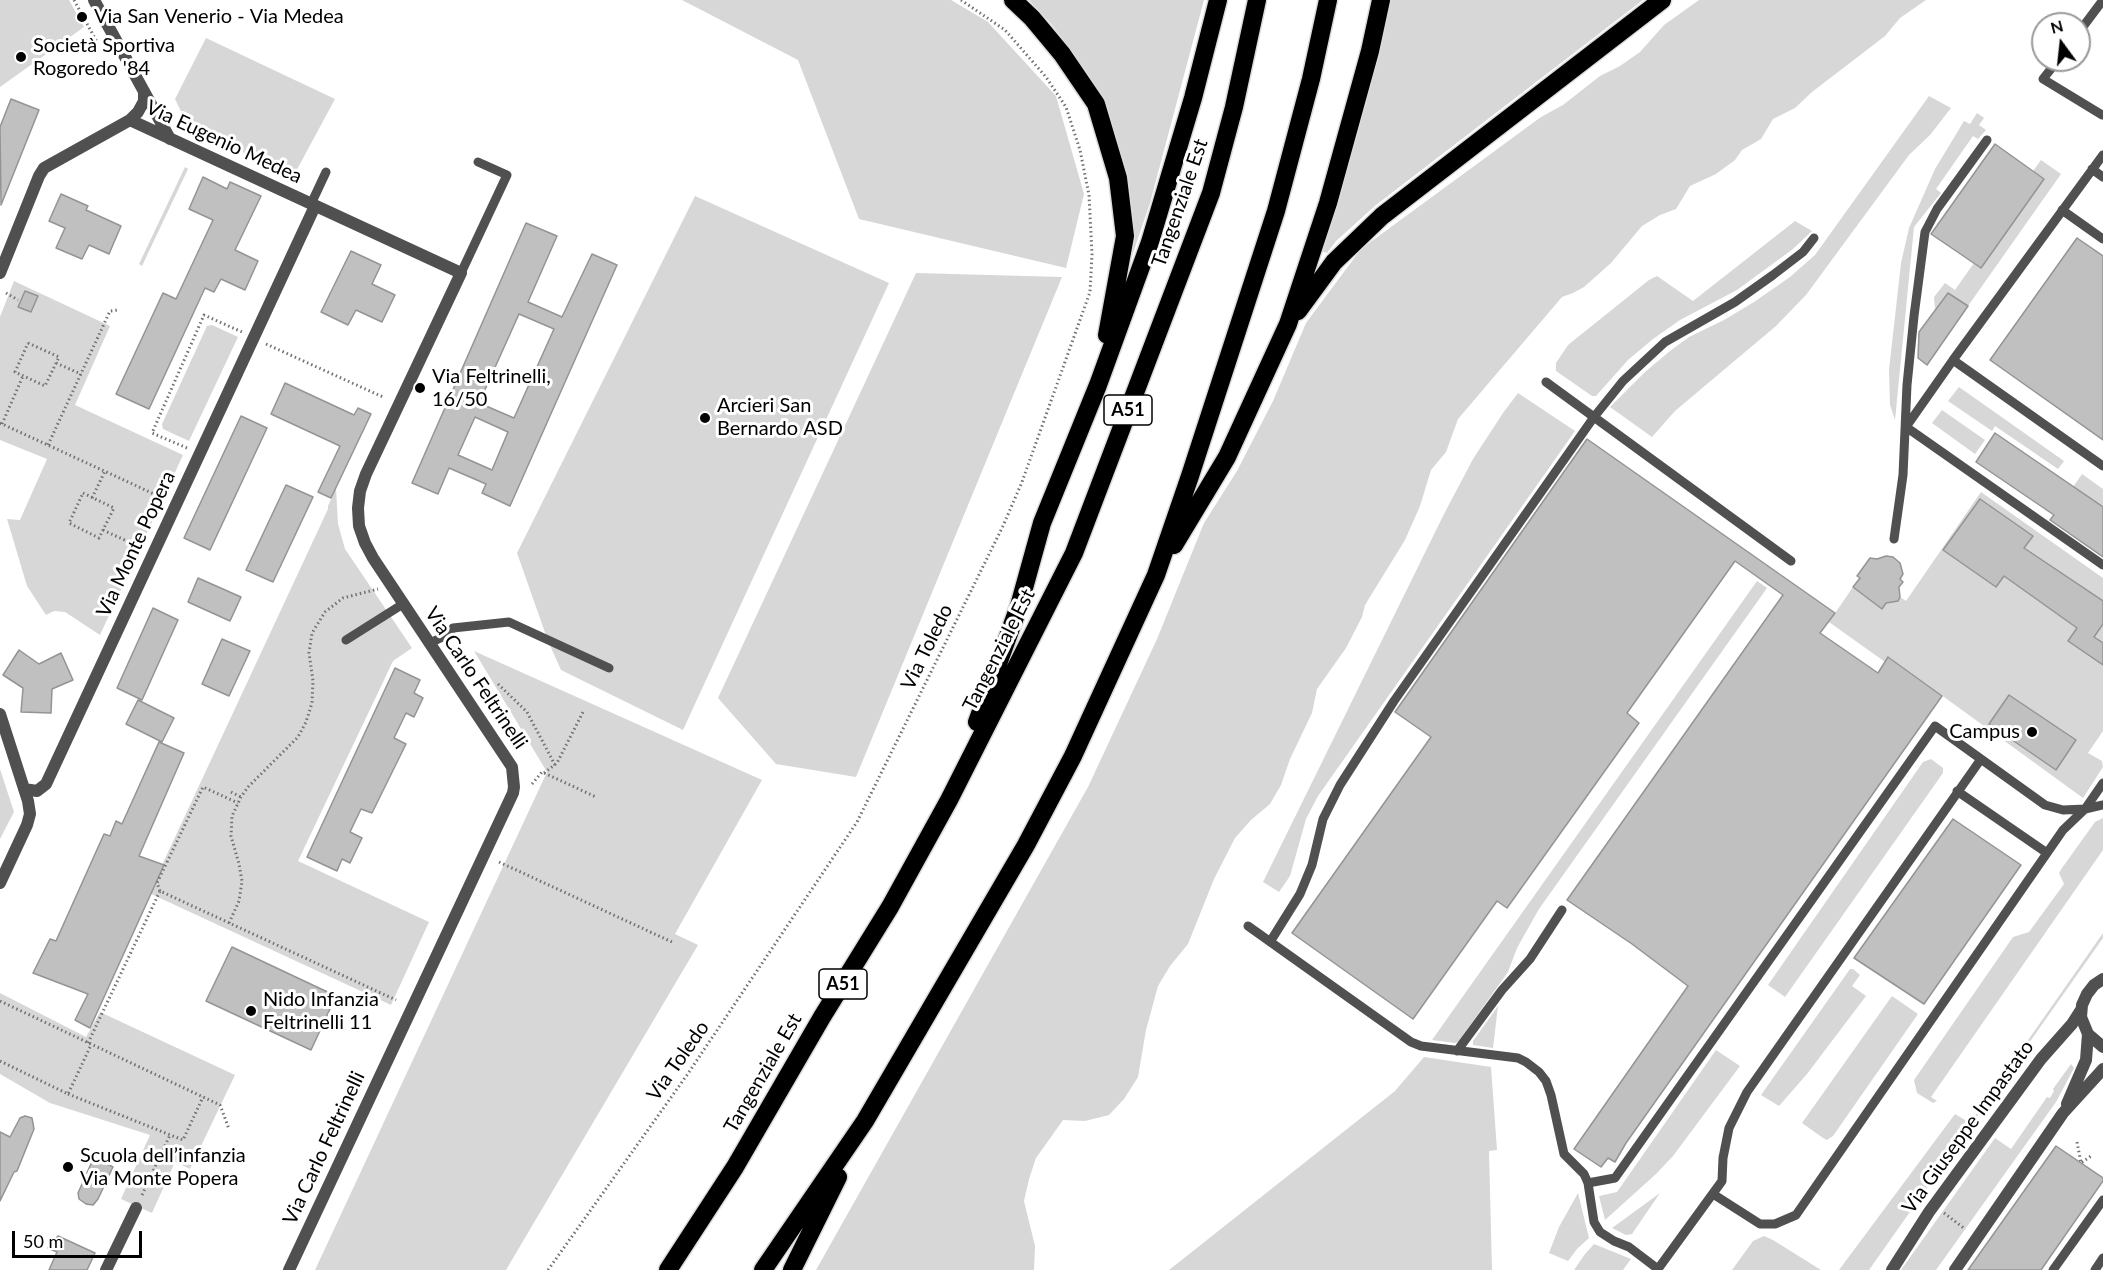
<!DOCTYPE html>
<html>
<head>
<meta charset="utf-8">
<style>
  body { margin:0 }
  #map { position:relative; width:2103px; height:1270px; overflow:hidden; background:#fff; font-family:Lato,sans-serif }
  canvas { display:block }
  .north { position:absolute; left:2031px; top:12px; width:60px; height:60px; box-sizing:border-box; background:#fff; border:2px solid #999; border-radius:50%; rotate:345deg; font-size:16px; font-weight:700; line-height:24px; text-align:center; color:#000 }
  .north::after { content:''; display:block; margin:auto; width:21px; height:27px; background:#000; clip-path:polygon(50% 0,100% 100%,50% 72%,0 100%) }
  .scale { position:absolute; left:12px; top:1231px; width:130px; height:27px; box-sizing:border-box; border:3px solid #000; border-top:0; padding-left:8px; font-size:18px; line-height:21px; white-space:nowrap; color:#000; -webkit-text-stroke:4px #fff; paint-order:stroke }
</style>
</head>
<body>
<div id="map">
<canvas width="2103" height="1270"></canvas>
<div class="north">N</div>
<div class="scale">50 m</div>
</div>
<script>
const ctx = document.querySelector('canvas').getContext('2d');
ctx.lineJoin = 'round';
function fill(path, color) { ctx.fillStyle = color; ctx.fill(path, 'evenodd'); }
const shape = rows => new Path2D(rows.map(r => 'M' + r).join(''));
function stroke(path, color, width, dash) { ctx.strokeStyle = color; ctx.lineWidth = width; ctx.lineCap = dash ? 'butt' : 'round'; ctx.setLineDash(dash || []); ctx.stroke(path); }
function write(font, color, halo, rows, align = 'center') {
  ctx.font = font + ' Lato,sans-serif'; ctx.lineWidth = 6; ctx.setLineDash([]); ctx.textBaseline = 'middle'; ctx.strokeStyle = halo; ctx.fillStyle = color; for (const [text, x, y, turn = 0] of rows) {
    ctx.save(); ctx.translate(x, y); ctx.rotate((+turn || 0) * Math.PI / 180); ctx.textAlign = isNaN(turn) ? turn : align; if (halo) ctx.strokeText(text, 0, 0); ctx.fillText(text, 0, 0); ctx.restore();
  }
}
fill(shape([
  [0,0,69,0,84,27,0,87],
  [682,0,951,0,988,22,1056,96,1084,194,1066,268,859,219,798,60],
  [1029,0,1204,0,1150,203,1127,271,1129,226,1085,72,1053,26],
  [1389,0,1643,0,1376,205,1336,241,1327,253,1321,251],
  [1699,0,1926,0,1900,18,1885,36,1812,92,1795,108,1773,119,1761,139,1742,150,1735,160,1716,174,1690,186,1676,209,1660,215,1642,226,1611,263,1584,287,1573,293,1562,297,1458,419,1446,452,1431,470,1420,506,1405,540,1365,605,1362,617,1346,648,1317,689,1312,713,1290,759,1281,785,1270,804,1251,820,1235,838,1214,879,1188,944,1170,966,1158,986,1146,1030,1138,1077,1124,1099,1109,1115,1085,1121,1063,1120,1036,1158,1029,1179,1024,1201,1035,1246,1034,1270,816,1270,1088,787,1157,639,1204,523,1237,471,1273,401,1306,323,1361,249,1541,117,1563,105,1600,76,1620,66,1640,52,1664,25],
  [206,38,335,99,294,175,189,128,175,99],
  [1929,96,1951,108,1930,135,1909,155,1806,295,1776,326,1675,411,1652,437,1610,407,1645,372,1670,351,1689,337,1724,320,1754,302,1790,277,1815,255],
  [1977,113,1984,118,1979,125,1986,130,1978,139,1973,136,1936,189,1941,193,1914,227,1895,420,1890,405,1889,370,1901,263,1909,228,1935,169,1964,121,1970,124],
  [2041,160,2061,174,1968,306,1948,293,1935,309,1934,297,1945,283,1955,290,1974,263,1981,268,2033,171],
  [185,167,188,169,142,266,139,264],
  [695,196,889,283,683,730,561,670,548,641,517,553],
  [1795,221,1812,231,1793,249,1737,290,1680,320,1653,339,1628,360,1596,396,1592,396,1556,371,1556,363,1568,345,1649,280,1657,276,1693,301],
  [916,273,1062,277,856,777,776,764,718,698],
  [14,281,110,326,75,405,183,455,100,635,65,612,54,611,46,615,27,586,7,519,20,520,47,459,0,440,0,317],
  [212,325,238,337,189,441,163,429,162,424,207,326],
  [1959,387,2064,461,2058,469,1995,426,1992,431,1948,401],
  [1518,393,1575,431,1318,796,1306,819,1290,876,1279,892,1263,882,1444,514,1473,459,1503,413],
  [1942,410,1985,440,1975,454,1932,423],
  [2082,474,2103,489,2103,507,2073,487],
  [336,488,338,524,345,549,412,648,393,661,298,861,429,922,391,1005,149,893,328,509,328,506],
  [1981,492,2103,578,2103,731,2088,753,2102,761,2103,767,2083,798,1889,657,1885,662,1829,622,1853,587,1882,609,1886,603,1897,601,1900,597,1906,601],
  [1757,581,1767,588,1539,909,1517,948,1508,972,1458,1042,1455,1043,1432,1040],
  [474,651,762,780,675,934,698,945,506,1270,315,1270,547,772],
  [1931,759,1943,768,1943,773,1785,997,1768,985,1923,762],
  [0,769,14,812,0,839],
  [2103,818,2103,850,1931,1097,1937,1101,1933,1103,1917,1093,1914,1080,2013,937,2029,932,2064,884,2059,873,2062,868,2095,822],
  [2103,933,2103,938,1869,1270,1839,1270,1955,1114,1970,1123],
  [1850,969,1853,969,1860,975,1852,986,1866,996,1807,1074,1779,1106,1761,1095],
  [0,993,86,1037,100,1012,235,1075,190,1169,175,1162,152,1213,121,1199,150,1135,50,1103,0,1074],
  [1892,996,1918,1014,1833,1136,1827,1140,1823,1138,1802,1123],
  [1498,1006,1493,1048,1473,1045,1473,1041],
  [1716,1050,1740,1066,1673,1156,1656,1174,1605,1220,1599,1196,1617,1192],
  [1424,1057,1491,1067,1497,1150,1489,1151,1492,1270,1169,1270,1395,1091],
  [2071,1064,2074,1068,2056,1102,1936,1270,1901,1270,1995,1138,2011,1149,2047,1097,2050,1098,2054,1091,2053,1089],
  [1578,1193,1589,1238,1577,1249,1568,1261,1549,1253,1559,1227],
  [1660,1193,1632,1234,1626,1235,1612,1228],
  [1764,1236,1773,1240,1821,1270,1732,1270,1753,1241],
  [1594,1244,1631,1259,1623,1270,1574,1270,1585,1254]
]), '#d7d7d7');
const building = shape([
  [11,99,39,110,1,205,0,127,11,99],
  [1995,144,2044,179,1981,268,1931,234,1995,144],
  [203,177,227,189,230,182,261,196,235,250,258,261,245,290,221,279,214,292,205,288,149,409,116,394,163,293,176,299,213,220,189,209,203,177],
  [61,194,88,206,86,210,121,226,109,254,89,245,82,259,56,248,65,228,49,221,61,194],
  [526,223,557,236,528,302,562,317,592,254,617,265,510,506,482,493,486,484,449,468,438,494,412,483,526,223],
  [519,314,554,329,514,418,479,403,519,314],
  [475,417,508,432,492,470,458,455,475,417],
  [2077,238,2103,256,2103,440,1990,360,2077,238],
  [351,251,381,265,372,284,395,295,382,322,356,310,348,325,321,312,351,251],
  [25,291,38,296,31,312,18,307,25,291],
  [1948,293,1968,306,1927,365,1918,358,1919,332,1948,293],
  [285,383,354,415,358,408,371,414,331,498,318,492,340,446,271,414,285,383],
  [241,416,267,428,210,550,184,538,241,416],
  [1995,433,2103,507,2103,557,2050,520,2054,515,1976,462,1995,433],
  [1587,439,1835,613,1820,633,1878,673,1888,657,1942,696,1626,1143,1615,1162,1608,1158,1601,1167,1574,1149,1688,986,1632,944,1567,900,1783,595,1735,561,1627,713,1639,723,1507,908,1497,901,1413,1019,1292,933,1431,737,1395,712,1587,439],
  [286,485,313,497,273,582,246,570,286,485],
  [1980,499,2033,536,2024,548,2103,601,2103,624,2094,637,2103,643,2103,665,2068,641,2077,628,2004,576,1996,587,1943,550,1980,499],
  [1886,556,1893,557,1900,563,1903,574,1900,579,1903,582,1899,587,1900,597,1898,601,1886,603,1882,609,1853,587,1860,578,1857,576,1870,558,1877,559,1886,556],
  [198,578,241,597,230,621,188,602,198,578],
  [153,608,178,620,142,700,117,688,153,608],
  [222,639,250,651,229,696,202,684,222,639],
  [19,650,39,664,61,653,73,680,52,689,51,713,21,712,23,688,3,675,19,650],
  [395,668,420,680,414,693,423,698,414,717,406,713,394,738,406,744,372,813,361,809,350,832,362,838,350,863,342,859,337,871,307,857,395,668],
  [2009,695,2076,740,2056,770,1989,724,2009,695],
  [138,700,174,718,162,742,126,724,138,700],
  [159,742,184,753,139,856,164,865,90,1028,75,1020,88,994,33,973,50,939,56,941,104,834,110,836,116,821,122,824,159,742],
  [1953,819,2021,865,1924,1004,1854,958,1953,819],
  [232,947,336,996,311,1050,206,1001,232,947],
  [25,1116,32,1118,34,1129,17,1171,14,1172,0,1201,0,1132,10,1137,20,1118,25,1116],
  [2056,1146,2103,1178,2103,1181,2041,1270,1968,1270,2056,1146],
  [94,1157,113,1167,98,1199,93,1205,86,1204,79,1199,78,1193,94,1157],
  [58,1236,95,1253,87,1270,49,1270,57,1252,48,1248,58,1236]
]);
fill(building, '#c0c0c0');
stroke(building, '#949494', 1.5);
const highway = shape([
  [1013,0,1032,18,1062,54,1096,104,1118,178,1125,236,1107,335],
  [1298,311,1334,262,1382,216,1662,0],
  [1174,545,1227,457,1288,324,1328,203,1370,51,1381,0],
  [977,722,1019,606,1042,523,1098,385,1150,242,1193,98,1218,0],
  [668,1270,735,1167,822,1017,890,907,949,800,1074,553,1211,193,1234,107,1257,0],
  [763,1270,865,1121,1026,845,1073,756,1156,575,1190,476,1276,211,1311,79,1328,0],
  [792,1270,838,1177]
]);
stroke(highway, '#dbdbdb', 21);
stroke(shape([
  [74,0,97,42],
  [218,143,230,148],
  [6,293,18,300],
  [28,343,59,357,45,386,15,372,28,343],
  [266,344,383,397],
  [56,363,81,374],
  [0,423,165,499],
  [2,424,23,376],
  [48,445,110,311,118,310],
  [187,448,152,433,204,315,242,332],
  [83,493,114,508,99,538,69,523,83,493],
  [92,498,105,471],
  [103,530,142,548],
  [498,684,527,712,555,765],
  [544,773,557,763,584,710],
  [532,784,542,772,596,797],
  [231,792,241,797],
  [499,862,672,942],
  [160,891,157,883,203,787,238,803],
  [229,923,239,901,242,881,239,864,231,836,232,816,241,797,248,787,298,737,306,722,312,703,313,681,309,653,312,633,325,612,343,598,378,589],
  [0,1001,220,1105,229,1129],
  [88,1043,160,891,396,1000],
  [0,1061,68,1094,91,1045],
  [68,1094,183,1140,203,1097],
  [2077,1142,2081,1163,2091,1156],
  [142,1195,170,1135],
  [1944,1213,1965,1229],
  [548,1270,687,1075,857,822,1003,526,1022,482,1090,292,1092,254,1089,195,1080,150,1066,107,1046,77,1005,30,961,0]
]), '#727272', 3, [1.5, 3]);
stroke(shape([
  [2079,32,2103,0],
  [2058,60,2043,79,2102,115],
  [2103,155,1953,360,2103,466],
  [2092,169,2103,177],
  [311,204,326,172],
  [2062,210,2103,239],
  [461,273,507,175,478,162],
  [1953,360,1906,427,2103,565],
  [1546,382,1791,561],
  [1894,539,1903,475,1907,385,1914,316,1925,232,1937,209,1987,140],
  [346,640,403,604],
  [430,643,449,634,453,628,509,622,609,668],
  [1957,791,2047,853],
  [1248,926,1411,1042,1421,1046,1518,1058,1526,1062,1539,1072,1546,1081,1551,1095,1564,1154,1584,1174,1588,1183,1594,1222,1600,1232,1614,1241,1629,1247,1658,1269,1722,1181,1723,1158,1729,1128,1747,1092,1981,759],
  [1270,942,1300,894,1312,865,1323,819,1340,785,1394,701,1594,417,1623,381,1665,342,1735,302,1773,275,1803,252,1814,238],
  [1457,1051,1502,990,1530,959,1562,910],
  [1588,1183,1615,1178,1935,726,2045,805,2063,810,2085,809,2103,805],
  [1713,1194,1760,1224,1775,1224,1796,1215,2063,830,2085,809,2103,783],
  [2053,1270,2103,1200],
  [2095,1270,2103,1258]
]), '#505050', 9);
stroke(shape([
  [94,0,170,139],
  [130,120,461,273,366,474,360,491,358,508,359,526,365,543,373,558,512,767,514,787,513,793,289,1270],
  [0,273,39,176,44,168,130,120,138,112,144,101,144,91],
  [0,714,28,801,30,814,27,825,0,883],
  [24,789,37,791,46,784,315,206],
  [2103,979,2094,985,2087,994,2082,1005,2081,1017,2088,1034,2103,1047],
  [2067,1104,2086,1060,2088,1034],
  [106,1270,136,1208],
  [1892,1270,1929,1212,2041,1059,2072,1024,2081,1010],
  [1955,1270,2063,1113,2103,1069]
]), '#505050', 12);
stroke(highway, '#000', 18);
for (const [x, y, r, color] of [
  [82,17,6,"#000"],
  [21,57,6,"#000"],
  [420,388,6,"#000"],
  [705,418,6,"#000"],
  [2032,732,6,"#000"],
  [251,1011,6,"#000"],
  [68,1167,6,"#000"]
]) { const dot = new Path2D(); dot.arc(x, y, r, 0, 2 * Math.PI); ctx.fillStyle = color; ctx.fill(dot); stroke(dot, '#fff', 2); }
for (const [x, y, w] of [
  [1128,410,48],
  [843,984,48]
]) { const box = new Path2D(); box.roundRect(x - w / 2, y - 15, w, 30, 4.5); ctx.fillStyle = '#fff'; ctx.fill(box); stroke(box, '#000', 1.5); }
write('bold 18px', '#000', null, [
  ["A51",1128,410],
  ["A51",843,984]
]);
write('20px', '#000', '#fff', [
  ["Via San Venerio - Via Medea",94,17],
  ["Società Sportiva",33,46],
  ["Rogoredo '84",33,69],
  ["Via Feltrinelli,",432,377],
  ["16/50",432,400],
  ["Arcieri San",717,406],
  ["Bernardo ASD",717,429],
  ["Campus",2020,732,"right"],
  ["Nido Infanzia",263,1000],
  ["Feltrinelli 11",263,1023],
  ["Scuola dell’infanzia",80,1156],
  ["Via Monte Popera",80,1179]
], 'left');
write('20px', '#000', '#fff', [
  ["Via Eugenio Medea",224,142,25],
  ["Tangenziale Est",1180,203,-71],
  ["Via Monte Popera",136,544,-65],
  ["Via Toledo",927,647,-64],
  ["Tangenziale Est",999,650,-63],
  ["Via Carlo Feltrinelli",476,678,56],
  ["Via Toledo",678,1061,-55],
  ["Tangenziale Est",763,1073,-60],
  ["Via Giuseppe Impastato",1968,1127,-54],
  ["Via Carlo Feltrinelli",324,1148,-65]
]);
</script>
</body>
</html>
